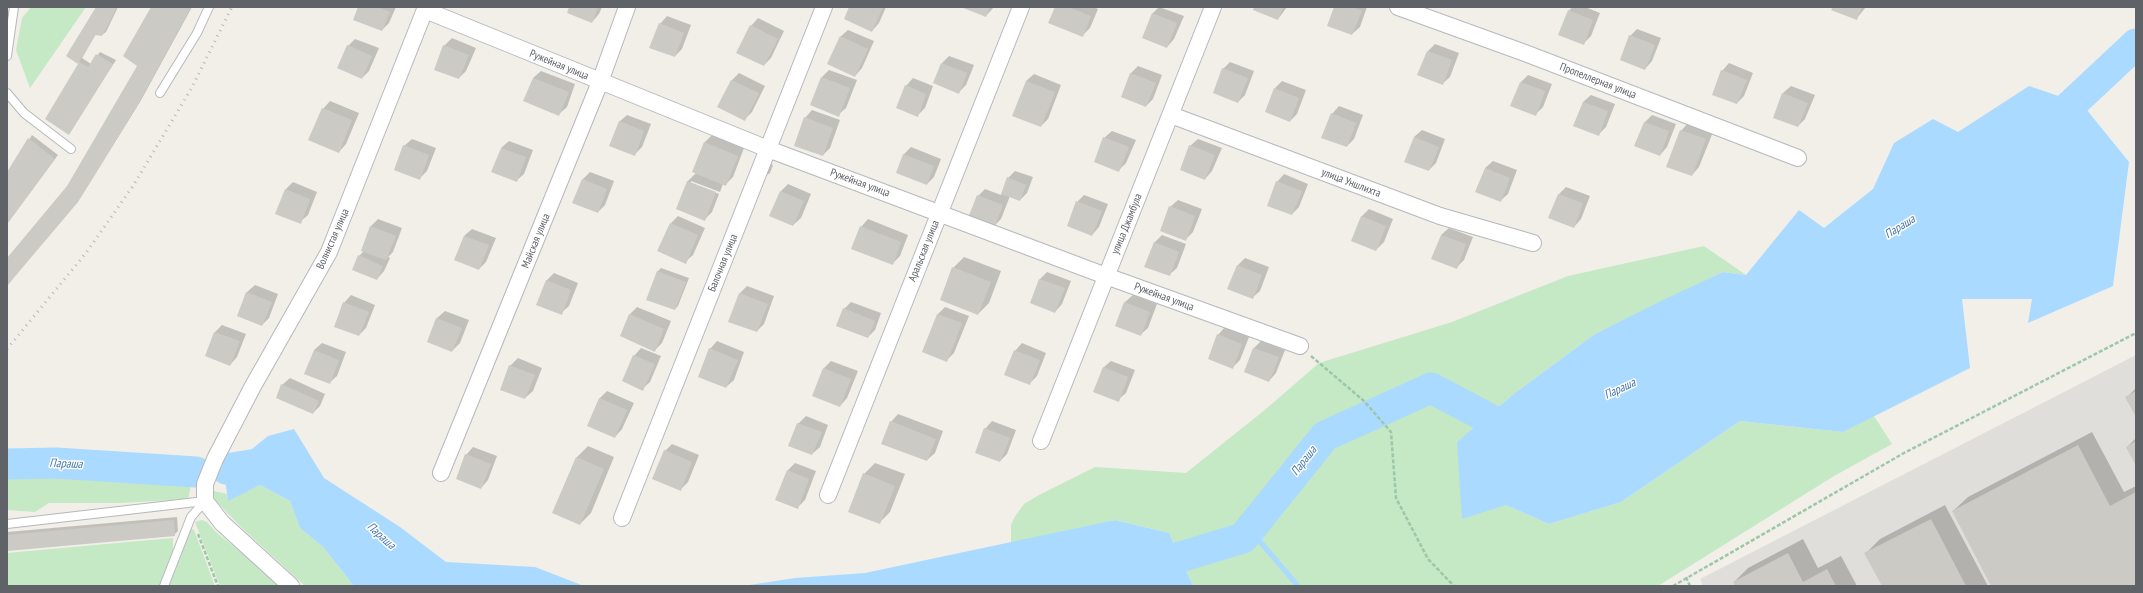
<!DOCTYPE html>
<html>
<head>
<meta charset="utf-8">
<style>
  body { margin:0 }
  #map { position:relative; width:2143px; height:593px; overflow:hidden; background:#f1efe8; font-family:"PT Sans Narrow",sans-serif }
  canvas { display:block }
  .frame { position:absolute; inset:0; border:8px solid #5f6368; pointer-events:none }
</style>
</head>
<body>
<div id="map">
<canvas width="2143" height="593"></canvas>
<div class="frame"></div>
</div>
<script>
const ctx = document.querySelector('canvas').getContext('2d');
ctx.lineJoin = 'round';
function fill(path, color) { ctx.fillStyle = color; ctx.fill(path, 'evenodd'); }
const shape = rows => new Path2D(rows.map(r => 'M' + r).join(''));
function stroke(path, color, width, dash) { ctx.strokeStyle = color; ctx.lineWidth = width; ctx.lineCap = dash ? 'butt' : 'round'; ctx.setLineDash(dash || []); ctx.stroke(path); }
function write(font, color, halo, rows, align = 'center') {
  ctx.font = font + ' "PT Sans Narrow",sans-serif'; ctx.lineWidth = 3; ctx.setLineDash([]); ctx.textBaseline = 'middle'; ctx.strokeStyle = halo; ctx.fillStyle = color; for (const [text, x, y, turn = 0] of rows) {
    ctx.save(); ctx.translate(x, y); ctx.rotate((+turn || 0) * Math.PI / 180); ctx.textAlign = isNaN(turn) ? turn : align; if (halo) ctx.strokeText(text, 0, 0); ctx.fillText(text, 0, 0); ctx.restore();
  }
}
fill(shape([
  [2136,355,2136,586,1703,586,1700,579]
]), '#e0deda');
fill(shape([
  [31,7,86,7,30,88,16,50,22,18],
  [1704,246,1746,275,1723,272,1595,334,1515,393,1458,442,1506,505,1549,524,1621,502,1740,421,1843,432,1874,416,1892,444,1834,476,1658,586,1193,586,1169,533,1115,520,1011,543,1011,525,1014,518,1024,504,1039,495,1095,467,1186,473,1266,409,1319,363,1452,322,1568,276],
  [7,470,104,471,193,476,188,499,121,503,49,503,35,512,7,510],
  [260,485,290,501,300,528,323,547,354,586,305,586,241,527,214,499,214,491,227,494,228,500],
  [202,520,207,522,217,533,283,586,220,586,195,522],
  [190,528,194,530,215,586,167,586],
  [173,538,173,553,160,586,7,586,7,553]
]), '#c5e8c5');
fill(shape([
  [2029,86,2082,104,2129,162,2113,286,2028,323,2032,299,1962,299,1970,368,1843,432,1740,421,1621,502,1549,524,1506,505,1462,519,1457,442,1515,393,1595,334,1665,299,1723,272,1746,275,1799,210,1824,228,1873,189,1894,143,1933,119,1958,132],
  [294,429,324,478,400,527,446,562,535,567,584,586,354,586,323,547,300,528,290,501,260,485,228,501,225,479,247,453,268,436],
  [1115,520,1169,533,1193,586,743,586,795,578,865,573]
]), '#aadaff');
fill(shape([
  [97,7,118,7,106,32,102,35,96,34,82,58,91,64,100,52,116,60,69,134,80,64,67,56],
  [152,7,192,7,140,102,81,197,7,285,7,259,67,187,139,66],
  [359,7,396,7,389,23,382,30],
  [570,7,602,7,599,14,592,22],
  [850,7,886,7,879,23,872,31],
  [964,7,994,7,986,16],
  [1056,7,1094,7,1098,9,1090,28,1083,35],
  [1159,7,1184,16,1174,39,1167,47,1152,14],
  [1255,7,1287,7,1278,19],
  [1335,7,1367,7,1360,27,1352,34],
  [1572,7,1585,7,1600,13,1591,36,1584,43,1569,11],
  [1834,7,1866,7,1857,18],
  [667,16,691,25,682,49,675,56,660,24],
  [758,18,784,31,771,58,764,65,751,26],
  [1637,29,1661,38,1652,61,1645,69,1630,36],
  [848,30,874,41,862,68,855,76,840,37],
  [452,38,476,48,466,71,459,78,444,46],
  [355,39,379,48,369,71,362,78,348,46],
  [1435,44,1459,53,1450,77,1442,84,1418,75,1428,51],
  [949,56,974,65,966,85,959,92,942,63],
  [1230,62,1254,71,1245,95,1238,102,1223,69],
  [1729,63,1753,73,1744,96,1737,103,1722,71],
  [1138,66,1162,75,1153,99,1146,106,1122,97,1131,73],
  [829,70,857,80,846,108,838,115,811,104,822,77],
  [541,71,575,84,567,107,559,114,533,78],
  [739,73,765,86,752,112,745,119,719,107,732,80],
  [1034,74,1061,85,1048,119,1041,126,1026,81],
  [1528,75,1552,84,1543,107,1535,115,1521,82],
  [913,78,933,86,925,108,917,116,906,86],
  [1282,81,1306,90,1297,114,1290,121,1275,88],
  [1791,86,1815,95,1805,119,1798,126,1774,117,1783,93],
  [1591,95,1615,104,1606,127,1598,135,1574,126,1583,102],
  [330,101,359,113,346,144,339,152,323,109],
  [1339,106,1363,115,1354,139,1347,146,1332,114],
  [812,110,840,120,830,148,823,155,805,118],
  [627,115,651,124,642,147,634,155,619,122],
  [1652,115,1676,124,1667,147,1660,155,1636,146,1645,122],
  [1688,123,1713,132,1699,167,1692,175,1681,131],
  [1422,130,1445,139,1436,163,1429,170,1414,137],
  [1112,131,1136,140,1126,163,1119,170,1104,138],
  [32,135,58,155,7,224,7,174],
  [712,135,744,148,733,177,726,184,723,184,720,192,691,181,691,183,719,194,712,212,705,219,677,209,688,181,696,173,704,143],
  [412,139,436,148,427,171,419,179,404,146],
  [1198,139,1222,148,1212,171,1205,179,1190,146],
  [509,141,533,150,524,174,516,181,501,148],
  [911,147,941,159,934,177,927,184,897,172,904,154],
  [1493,161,1517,170,1508,194,1500,201,1485,168],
  [770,164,773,165,770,173,766,176,763,175],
  [1015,171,1033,177,1027,193,1020,200,1010,196,1001,219,994,226,978,196,985,189,1001,195,1008,178],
  [590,172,614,181,605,205,598,212,574,203,583,179],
  [1284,174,1308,184,1299,207,1292,214,1277,182],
  [293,182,317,192,308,215,300,222,285,190],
  [788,184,811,194,801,218,793,225,781,191],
  [1566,187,1590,196,1581,219,1574,227,1550,218,1559,194],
  [1084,195,1108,204,1099,227,1092,235,1077,202],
  [1178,200,1202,209,1193,232,1185,240,1170,207],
  [1369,209,1393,219,1384,242,1376,250,1361,217],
  [678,216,705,228,693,255,685,262,671,223],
  [378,219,402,228,393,252,388,257,390,258,384,271,377,279,359,256,364,251,362,250,371,226],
  [868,219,908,235,900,256,893,263,861,227],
  [1449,228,1473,237,1464,260,1456,268,1441,235],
  [472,229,496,238,486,262,479,269,455,260,464,236],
  [1162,235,1186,244,1177,268,1169,275,1154,243],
  [964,257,1001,271,989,303,978,314,953,268],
  [1245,258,1269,267,1260,291,1252,298,1238,265],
  [661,268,689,278,678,306,675,309,647,299,658,271],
  [1047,272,1071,281,1062,304,1055,312,1031,303,1040,279],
  [554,273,578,283,569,306,561,313,546,281],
  [255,285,278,294,269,318,262,325,238,316,247,292],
  [747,286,774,296,764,324,757,331,740,293],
  [351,295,375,305,366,328,359,335,344,303],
  [1133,295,1157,304,1148,328,1140,335,1116,326,1125,302],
  [851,302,881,313,875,330,868,337,844,309],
  [637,307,671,321,662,343,655,350,630,314],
  [945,307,969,316,954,353,947,360,923,351,938,314],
  [445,311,469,320,460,343,452,351,428,342,437,318],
  [222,325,246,334,237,357,230,365,206,355,215,332],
  [1225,327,1249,337,1240,360,1233,367,1218,335],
  [717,341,744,352,734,380,726,387,710,349],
  [1261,341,1285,350,1276,373,1269,381,1245,372,1254,348],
  [322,343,346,352,337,376,329,383,314,350],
  [1022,343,1046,353,1037,376,1030,383,1015,351],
  [641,348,661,356,650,382,642,389,634,356],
  [518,358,542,368,533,391,525,398,510,366],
  [831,361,858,371,847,398,840,406,824,368],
  [1111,361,1135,370,1126,393,1118,400,1103,368],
  [290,378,325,394,320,406,313,413,282,385],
  [2136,388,2136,415,2127,397],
  [607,391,634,403,622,429,615,437,588,425,600,398],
  [898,414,943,431,935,453,927,460,891,422],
  [806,416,828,425,820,447,812,454,798,424],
  [992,421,1016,430,1007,454,1000,461,985,429],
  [2092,432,2124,492,2136,486,2136,586,1993,586,1953,511,1968,497],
  [2136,438,2136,464,2127,447],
  [672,444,699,455,688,482,681,489,665,451],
  [588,446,614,457,591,513,580,524,553,512,577,457],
  [473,447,497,456,488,480,481,488,466,455],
  [795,463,816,471,805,500,797,508,788,470],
  [875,463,905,474,890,512,879,523,864,474],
  [1945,505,1988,586,1883,586,1866,553,1880,539],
  [177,517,178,531,174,535,7,550,7,532],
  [1803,539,1818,568,1841,556,1857,586,1736,586,1734,582,1748,568]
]), '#0003');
stroke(shape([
  [1250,530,1298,586]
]), '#aadaff', 5);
stroke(shape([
  [2043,131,2136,44],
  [7,464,56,463,196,472],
  [226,469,275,461],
  [1084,586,1243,538,1325,436,1431,388,1520,435,1524,434]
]), '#aadaff', 31);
fill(shape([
  [96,7,117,7,102,36,95,35,79,62,88,67,96,54,113,64,69,135,45,119,78,64,66,56],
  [151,7,191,7,137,106,78,202,7,286,7,258,67,186,137,66,123,56],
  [358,7,377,7,390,12,382,31,353,20],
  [569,7,598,7,592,23,567,13],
  [849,7,883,7,872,32,844,19],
  [961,7,990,7,986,17],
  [1055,7,1068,7,1091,16,1083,37,1048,23],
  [1254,7,1283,7,1278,20,1253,10],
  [1334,7,1352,7,1362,11,1352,35,1327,26],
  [1833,7,1862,7,1857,20,1831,10],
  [1568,10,1593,20,1584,45,1558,35],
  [1152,13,1177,23,1167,48,1142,38],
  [659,23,684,33,675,57,649,48],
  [750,25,778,39,764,66,736,53],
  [1629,35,1655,45,1645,70,1620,60],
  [840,36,868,49,855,77,827,64],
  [347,45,372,56,362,79,337,68],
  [443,45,469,55,459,79,434,70],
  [1427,51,1452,60,1443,85,1417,75],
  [941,63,967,73,959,94,933,83],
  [1222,68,1248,78,1238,103,1213,93],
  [1721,70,1747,80,1737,104,1712,95],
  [1130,73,1156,83,1146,107,1121,97],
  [821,77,850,88,839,117,810,105],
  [533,78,569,92,559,116,523,101],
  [731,80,759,93,745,121,717,107],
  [1026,81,1055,92,1041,127,1012,116],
  [1520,82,1545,91,1536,116,1510,106],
  [905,85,926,94,918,117,896,108],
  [1274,88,1299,98,1290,122,1265,112],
  [1782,93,1808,103,1798,127,1773,118],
  [1583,102,1608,111,1599,136,1573,126],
  [322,108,352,120,339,153,308,140],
  [1331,113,1356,123,1347,147,1321,138],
  [804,117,833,128,823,156,794,146],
  [619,121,644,131,635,156,609,146],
  [1644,122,1669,131,1660,156,1634,146],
  [1680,130,1706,139,1692,176,1666,167],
  [1103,137,1129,147,1119,172,1094,162],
  [1414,137,1439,147,1429,171,1404,162],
  [28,138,55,159,7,224,7,172],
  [704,142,738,156,726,186,692,172],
  [403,145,429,155,420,180,394,170],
  [1189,145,1215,155,1205,180,1180,170],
  [501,148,526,157,517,182,491,172],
  [903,154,934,166,927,185,896,173],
  [1485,168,1510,178,1501,202,1475,192],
  [1007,177,1026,185,1020,201,1001,194],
  [582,179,607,189,598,213,572,203],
  [687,181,716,192,705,221,676,209],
  [1276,181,1302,191,1292,215,1267,206],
  [285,189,310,199,301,224,275,214],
  [780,191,804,201,793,226,769,216],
  [1558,194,1583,203,1574,228,1548,218],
  [977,195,1003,205,994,228,968,218],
  [1076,201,1102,211,1092,236,1067,226],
  [1169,206,1195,216,1186,241,1160,231],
  [1361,216,1386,226,1376,251,1351,241],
  [670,223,698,235,686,264,657,251],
  [370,226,396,236,386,260,361,251],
  [860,226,901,242,893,265,851,249],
  [1441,235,1466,244,1457,269,1431,259],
  [464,236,489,245,479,270,454,260],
  [1154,242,1179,252,1170,276,1144,267],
  [358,255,383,266,377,280,352,270],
  [1237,265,1262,275,1253,299,1227,289],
  [952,267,991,282,978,315,940,300],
  [657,271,686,282,675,310,646,300],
  [1039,279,1065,288,1055,313,1030,303],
  [546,280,571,290,562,315,536,305],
  [246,292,272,302,262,326,237,316],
  [739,293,768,304,757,332,728,322],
  [343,302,369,312,359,336,334,327],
  [1124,302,1150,312,1141,336,1115,326],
  [843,308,875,321,868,338,836,326],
  [629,314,664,329,655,352,620,336],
  [937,314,962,323,947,362,922,352],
  [436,318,462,328,452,352,427,342],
  [214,332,240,341,230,366,205,356],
  [1217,334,1242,344,1233,369,1208,359],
  [709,348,738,360,726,388,698,377],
  [1253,348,1279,357,1269,382,1244,372],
  [314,350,339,360,330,384,304,374],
  [1014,350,1040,360,1030,385,1004,375],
  [633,355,655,364,643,391,622,381],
  [509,365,535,375,525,399,500,390],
  [1103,367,1128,377,1119,402,1093,392],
  [823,368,851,379,840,407,812,396],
  [281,384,319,401,313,414,276,398],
  [2136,391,2136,417,2125,397],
  [599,398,627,410,615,438,587,426],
  [890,421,936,439,927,461,881,444],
  [797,423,822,432,812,455,788,446],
  [984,428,1010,438,1000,462,975,453],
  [2136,441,2136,466,2126,447],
  [2078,445,2110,506,2136,492,2136,586,1991,586,1952,511],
  [664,450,692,462,681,491,652,479],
  [465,454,491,464,481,489,456,479],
  [576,457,604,469,580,525,552,513],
  [787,470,809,479,798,509,775,500],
  [863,473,895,486,880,524,848,512],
  [1931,519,1966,586,1882,586,1864,553],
  [174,520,175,536,7,551,7,535],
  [1788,553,1803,582,1827,569,1836,586,1735,586,1733,582]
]), '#cccac5');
const service = shape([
  [7,56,14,7],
  [7,93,24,113,71,149],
  [160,93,197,33,209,7],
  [7,524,205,501,191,517,164,586]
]);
const minor = shape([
  [1398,7,1525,53,1798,158],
  [425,10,768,149,1106,276,1300,346],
  [1171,115,1440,216,1533,243],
  [1041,441,1213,7],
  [441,473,600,82,627,7],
  [828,495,1021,7],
  [622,518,824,7],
  [291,586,222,523,205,501,205,484,215,459,253,386,329,252,426,7]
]);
stroke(service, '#b5b8bc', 10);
stroke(minor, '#b5b8bc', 18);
stroke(shape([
  [1311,356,1364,401,1391,432,1396,498,1428,559,1454,586],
  [198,534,218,586],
  [1686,577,1690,586],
  [1673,586,1904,453,2136,333]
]), '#9cc7a9', 2.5, [4, 2]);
stroke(service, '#fff', 8);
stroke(minor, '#fff', 16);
stroke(shape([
  [7,349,86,253,133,186,191,89,232,7]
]), '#b6b7b8', 3, [1, 5]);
write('11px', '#5f6368', '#fff', [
  ["Ружейная улица",559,65,22],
  ["Пропеллерная улица",1598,81,21],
  ["Ружейная улица",860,183,20],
  ["улица Уншлихта",1351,183,21],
  ["улица Джамбула",1127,224,-68],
  ["Волнистая улица",333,239,-66],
  ["Майская улица",536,241,-68],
  ["Аральская улица",924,251,-68],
  ["Балочная улица",723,263,-68],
  ["Ружейная улица",1164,297,20]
]);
write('italic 12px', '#4174aa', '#fff', [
  ["Параша",1900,227,-32],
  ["Параша",1620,389,-25],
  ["Параша",1304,461,-52],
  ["Параша",66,464,2],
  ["Параша",381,536,42]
]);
</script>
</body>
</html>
